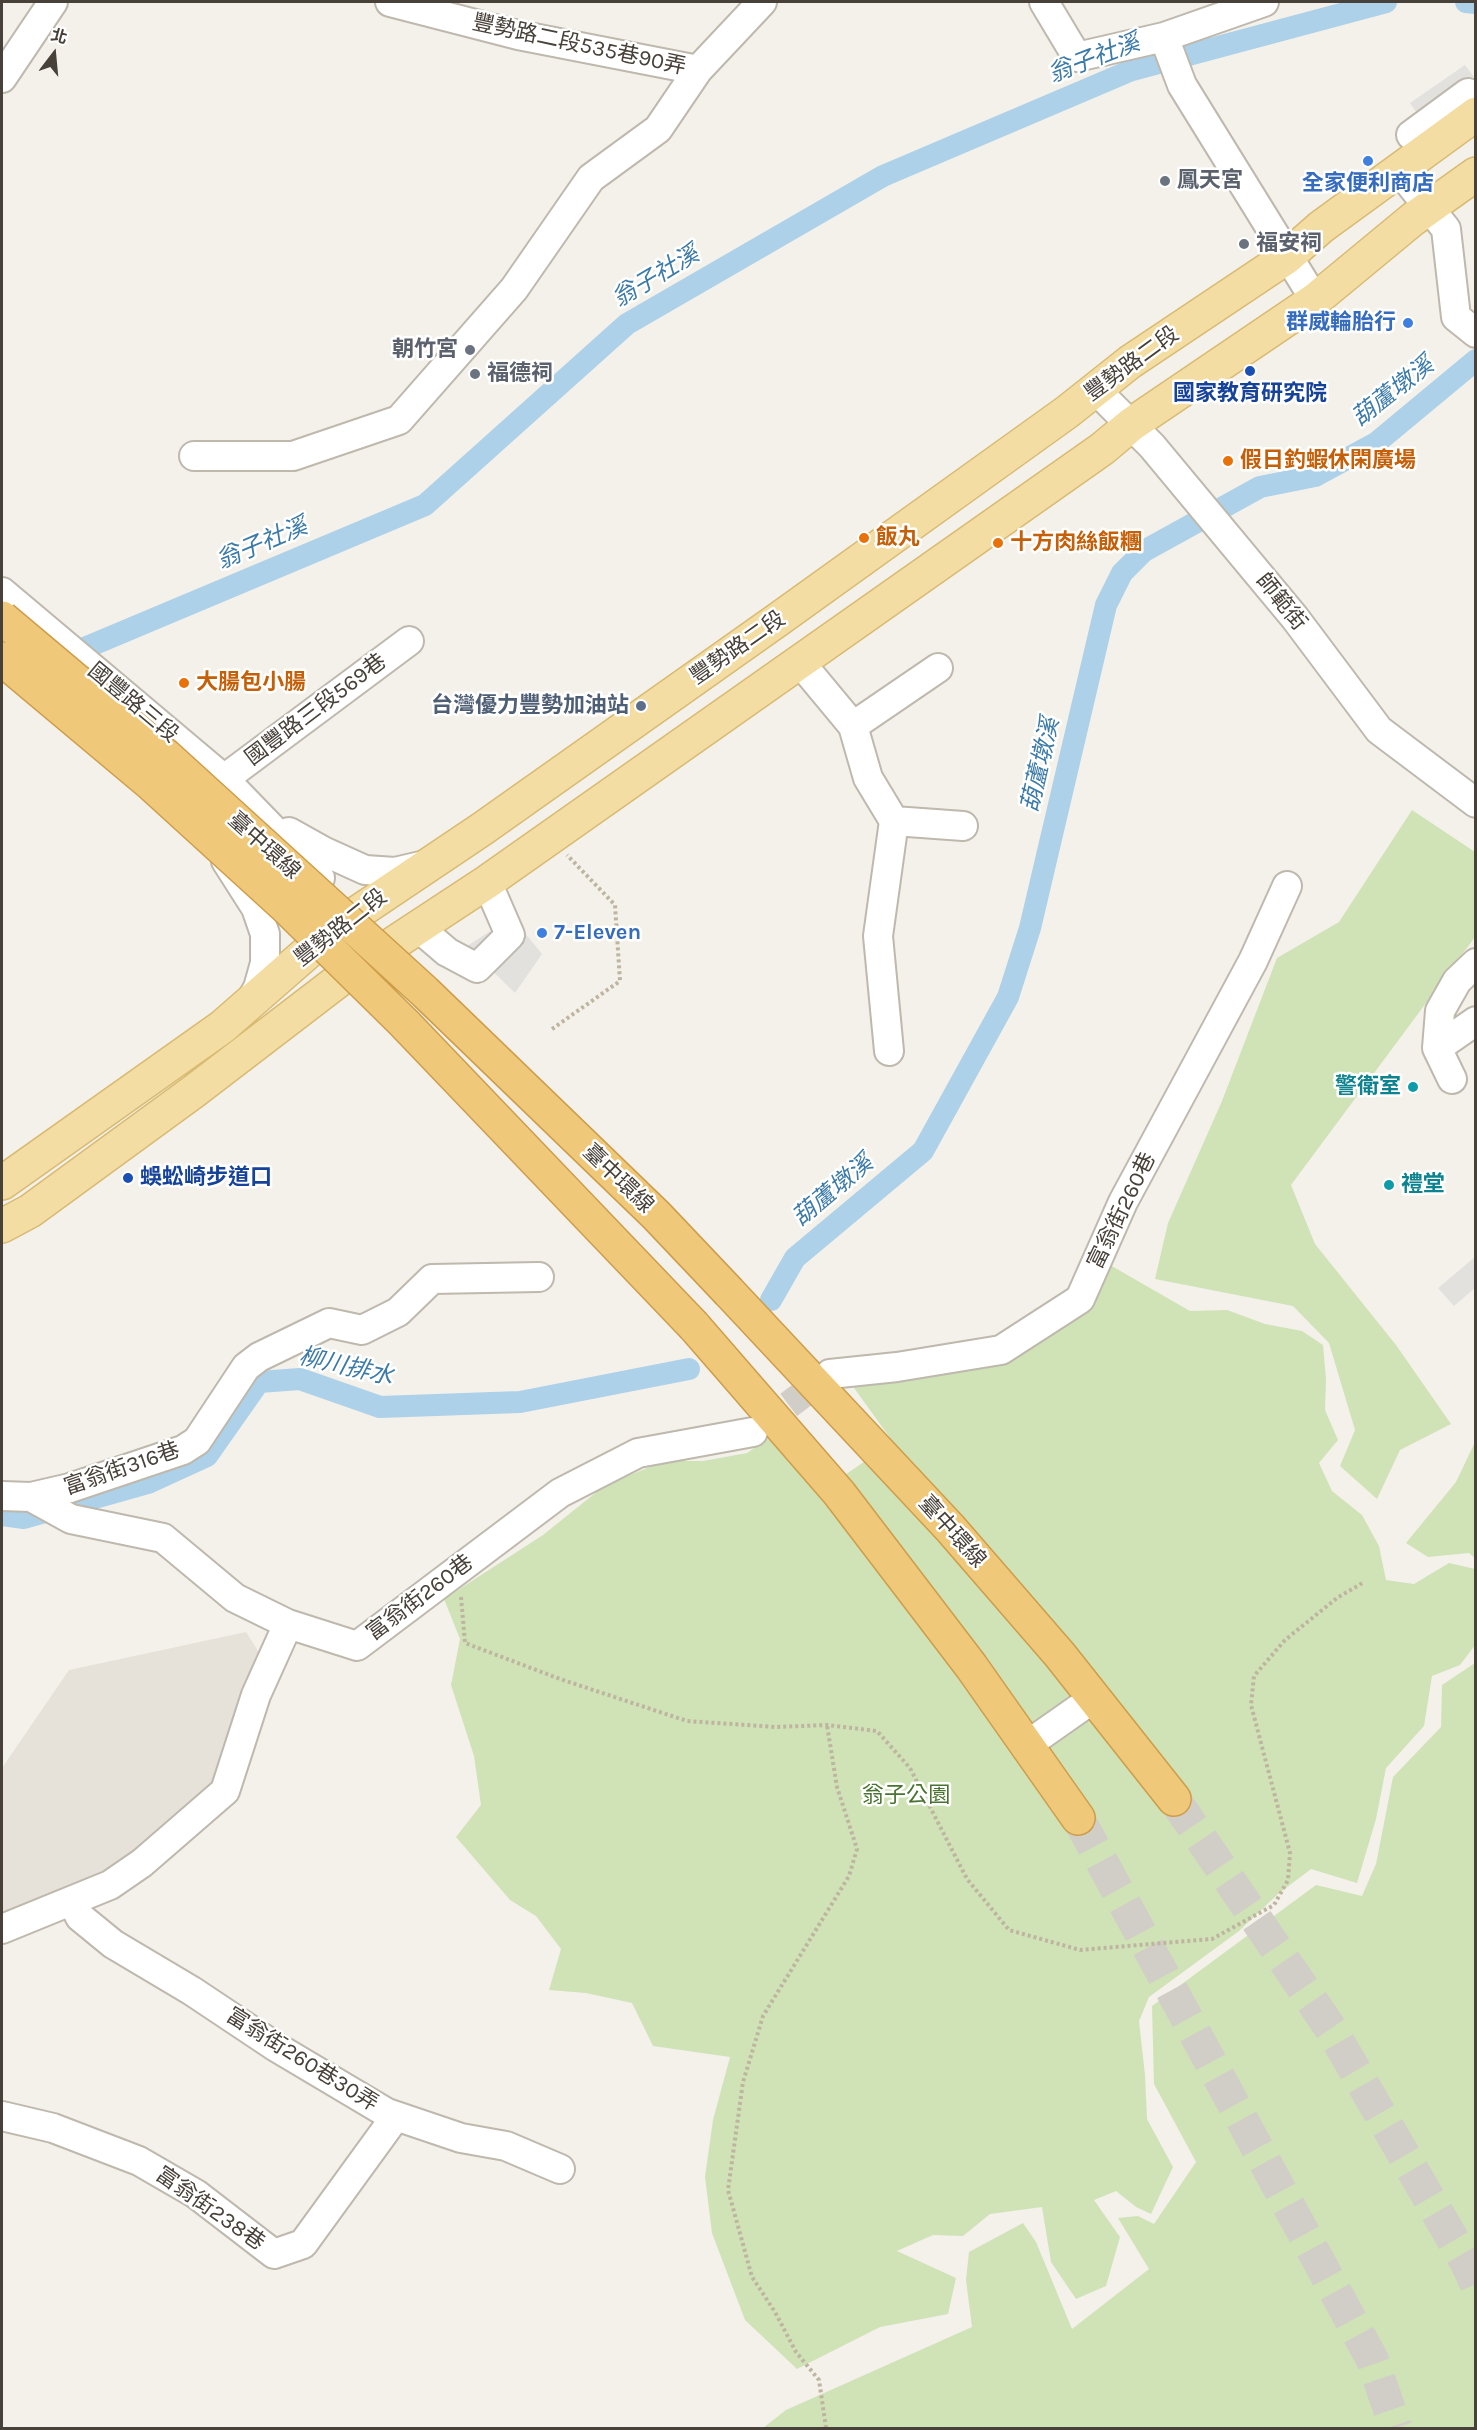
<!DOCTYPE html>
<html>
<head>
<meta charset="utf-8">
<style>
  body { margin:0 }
  #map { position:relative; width:1477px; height:2430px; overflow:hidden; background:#f3f1ea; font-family:Karla,"Noto Sans TC",sans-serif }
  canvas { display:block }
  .frame { position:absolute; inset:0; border:3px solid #474139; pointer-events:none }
  .north { position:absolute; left:24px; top:24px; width:60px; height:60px; -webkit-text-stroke:4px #fff; paint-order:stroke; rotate:16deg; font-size:16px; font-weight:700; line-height:24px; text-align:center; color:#474139 }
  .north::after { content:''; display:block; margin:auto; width:21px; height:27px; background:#474139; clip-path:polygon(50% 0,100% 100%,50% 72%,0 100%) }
</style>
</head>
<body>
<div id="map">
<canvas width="1477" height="2430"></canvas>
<div class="frame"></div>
<div class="north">北</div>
</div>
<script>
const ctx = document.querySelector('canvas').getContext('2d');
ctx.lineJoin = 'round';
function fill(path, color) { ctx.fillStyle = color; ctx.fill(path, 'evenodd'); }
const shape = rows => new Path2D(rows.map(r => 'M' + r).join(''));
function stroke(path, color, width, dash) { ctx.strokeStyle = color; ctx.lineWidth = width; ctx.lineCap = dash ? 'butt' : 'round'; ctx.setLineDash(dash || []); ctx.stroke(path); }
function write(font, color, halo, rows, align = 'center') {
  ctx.font = font + ' Karla,"Noto Sans TC",sans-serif'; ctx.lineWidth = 5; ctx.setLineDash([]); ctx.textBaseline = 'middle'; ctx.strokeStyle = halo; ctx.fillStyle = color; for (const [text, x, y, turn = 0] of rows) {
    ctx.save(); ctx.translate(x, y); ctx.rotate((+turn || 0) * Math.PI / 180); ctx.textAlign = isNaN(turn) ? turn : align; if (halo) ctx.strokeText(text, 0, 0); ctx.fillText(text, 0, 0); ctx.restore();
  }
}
fill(shape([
  [246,1632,260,1654,217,1785,137,1849,63,1900,2,1924,2,1768,69,1670]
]), '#e7e2d9');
fill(shape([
  [1412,810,1475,852,1475,937,1291,1185,1315,1244,1396,1345,1451,1424,1400,1450,1377,1499,1340,1466,1355,1430,1329,1343,1293,1306,1155,1279,1168,1223,1222,1101,1277,958,1339,922],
  [1103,1261,1190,1311,1227,1310,1265,1324,1302,1331,1323,1345,1326,1379,1325,1410,1338,1440,1319,1463,1332,1491,1362,1515,1379,1546,1386,1580,1414,1584,1449,1563,1475,1569,1476,1644,1460,1665,1432,1676,1424,1726,1386,1768,1376,1819,1357,1883,1311,1869,1278,1894,1239,1931,1149,1997,1139,2021,1145,2075,1147,2119,1173,2167,1151,2214,1136,2207,1116,2191,1094,2200,1120,2237,1106,2286,1076,2299,1051,2262,1042,2207,990,2214,963,2236,933,2235,897,2251,956,2278,948,2314,880,2327,797,2369,745,2320,712,2233,705,2177,713,2120,730,2057,653,2046,632,2003,586,1993,549,1990,561,1949,536,1916,510,1900,456,1837,481,1805,474,1756,451,1685,460,1639,444,1599,543,1535,604,1486,664,1461,703,1461,747,1453,776,1433,820,1492,893,1442,844,1374,993,1362],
  [1475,1442,1475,1558,1469,1553,1428,1557,1406,1543,1456,1482],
  [1475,1663,1475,2428,763,2428,786,2410,972,2327,966,2280,969,2252,1023,2223,1036,2242,1072,2329,1149,2269,1118,2218,1138,2216,1154,2224,1196,2162,1154,2084,1152,2006,1316,1885,1362,1896,1376,1864,1393,1777,1441,1727,1442,1685]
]), '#cfe3b7');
fill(shape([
  [1465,65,1474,77,1419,116,1410,103],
  [512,917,542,954,515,993,467,946],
  [1475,1257,1475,1288,1454,1306,1438,1288]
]), '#e2e1de');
stroke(shape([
  [1466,2,1476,3],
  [61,658,425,505,627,324,883,176,1132,70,1386,2],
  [771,1300,795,1258,923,1151,1008,997,1030,928,1106,605,1122,573,1144,551,1260,487,1315,476,1376,443,1476,360],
  [2,1515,24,1518,148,1483,207,1456,259,1382,300,1379,380,1407,520,1402,689,1369]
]), '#add1e9', 22);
stroke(shape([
  [755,1430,830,1374]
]), '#d1cec7', 28, [28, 14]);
stroke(shape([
  [1174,1799,1331,2029,1467,2264,1476,2284],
  [1078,1818,1372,2359,1396,2428]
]), '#d1cec7', 33, [33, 16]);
const minor = shape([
  [390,2,518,35,698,70],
  [1044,2,1077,57,1164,37,1264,2],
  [1164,37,1182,85,1315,300],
  [2,78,53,2],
  [1411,135,1468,93,1476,103],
  [1399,170,1446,229,1456,317,1476,333],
  [1096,390,1152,446,1295,618,1379,730,1476,803],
  [194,456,293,456,399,420,514,289,591,178,658,129,698,70,762,2],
  [2,592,224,779,320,878],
  [799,661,853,726,868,778,894,821,878,936,889,1051],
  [853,726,938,668],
  [224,779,409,641],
  [894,821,963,826],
  [289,832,323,851,365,870,395,872,425,865],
  [226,861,256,908,265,934,265,963,258,988,250,1002],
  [419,928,447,952,477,968,510,935,487,882],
  [1437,1048,1476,1021],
  [1452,1079,1437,1048,1440,1011,1457,981,1476,963],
  [830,1374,897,1367,1001,1350,1080,1299,1123,1202,1253,961,1287,886],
  [2,1496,31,1497,70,1488,183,1450,197,1441,246,1367,259,1357,329,1323,362,1330,398,1312,432,1279,539,1277],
  [31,1497,71,1519,163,1538,235,1598,288,1624,357,1646,560,1493,638,1453,753,1432],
  [1027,1745,1094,1698],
  [72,1901,80,1917,113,1944,192,1991,276,2047,387,2113,461,2138,506,2146,560,2169],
  [2,1929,110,1885,142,1863,225,1791,256,1695,288,1624],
  [2,2116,53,2128,139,2161,196,2194,274,2254,303,2244,396,2116]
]);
const major = shape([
  [2,1183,222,1027,317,944,354,915,482,829,776,621,1067,412,1130,362,1287,257,1321,227,1476,114],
  [2,1226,30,1211,193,1092,347,974,487,882,1102,449,1132,424,1315,300,1413,219,1476,174]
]);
const highway = shape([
  [729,1292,950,1528,1060,1655,1174,1799],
  [694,1326,839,1493,971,1666,1078,1818]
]);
stroke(minor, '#beb8ad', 32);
stroke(major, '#d8ba73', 36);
stroke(highway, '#ce9d4a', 36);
stroke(shape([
  [552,1029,620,981,615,905,567,855],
  [461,1597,465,1643,560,1679,687,1721,776,1727,827,1725,877,1731,910,1768,967,1879,1009,1930,1080,1950,1212,1939,1274,1905,1288,1880,1290,1853,1251,1705,1254,1676,1285,1640,1337,1598,1364,1582],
  [826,2428,819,2380,796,2352,775,2312,752,2277,728,2190,743,2082,763,2016,849,1876,857,1849,837,1787,827,1725]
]), '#beb4a0', 4, [3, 3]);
stroke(minor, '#fff', 28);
stroke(major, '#f4dda2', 33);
stroke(highway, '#efc879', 33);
const highwayBridge = shape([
  [2,618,166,756,425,992,656,1215,729,1292],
  [2,659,150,783,285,906,404,1023,694,1326]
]);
stroke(highwayBridge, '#ce9d4a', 36, []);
stroke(highwayBridge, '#efc879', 33);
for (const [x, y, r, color] of [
  [1368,161,6,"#3f7fe0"],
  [1165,181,6,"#6b7280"],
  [1244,244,6,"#6b7280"],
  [1408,323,6,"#3f7fe0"],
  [470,350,6,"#6b7280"],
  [1250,371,6,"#1a4fb4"],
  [475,374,6,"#6b7280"],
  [1228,461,6,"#e8710a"],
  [864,538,6,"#e8710a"],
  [998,543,6,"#e8710a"],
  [184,683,6,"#e8710a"],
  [641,706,6,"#5c6f8a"],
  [542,933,6,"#3f7fe0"],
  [1413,1087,6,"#0f9aa8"],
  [128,1178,6,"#1a4fb4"],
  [1389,1185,6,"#0f9aa8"]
]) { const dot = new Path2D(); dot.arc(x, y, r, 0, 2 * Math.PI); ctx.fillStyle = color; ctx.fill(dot); stroke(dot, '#fff', 2); }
write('22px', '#474139', '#fff', [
  ["豐勢路二段535巷90弄",579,45,12],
  ["豐勢路二段",1132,364,-36],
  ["師範街",1281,602,51],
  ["豐勢路二段",738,648,-35],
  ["國豐路三段",133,703,40],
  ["國豐路三段569巷",316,710,-37],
  ["臺中環線",264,846,42],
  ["豐勢路二段",341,928,-38],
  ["臺中環線",618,1179,44],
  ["富翁街260巷",1122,1211,-64],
  ["富翁街316巷",122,1469,-19],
  ["臺中環線",952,1532,48],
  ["富翁街260巷",420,1598,-37],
  ["富翁街260巷30弄",302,2060,32],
  ["富翁街238巷",210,2209,35]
]);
write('bold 22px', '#5b616d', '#fff', [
  ["鳳天宮",1177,181],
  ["福安祠",1256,244],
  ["朝竹宮",458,350,"right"],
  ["福德祠",487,374]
], 'left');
write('bold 22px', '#366cbe', '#fff', [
  ["全家便利商店",1368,184],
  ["群威輪胎行",1396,323,"right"],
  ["7-Eleven",554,933,"left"]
]);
write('bold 22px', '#164399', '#fff', [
  ["國家教育研究院",1250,394],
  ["蜈蚣崎步道口",140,1178,"left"]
]);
write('bold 22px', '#c56008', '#fff', [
  ["假日釣蝦休閑廣場",1240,461],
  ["飯丸",876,538],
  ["十方肉絲飯糰",1010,543],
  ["大腸包小腸",196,683]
], 'left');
write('bold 22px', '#4e5e75', '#fff', [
  ["台灣優力豐勢加油站",629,706]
], 'right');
write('bold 22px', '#0d838f', '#fff', [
  ["警衛室",1401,1087],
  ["禮堂",1401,1185,"left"]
], 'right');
write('22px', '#4a7331', '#fff', [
  ["翁子公園",906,1796]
]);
write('italic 24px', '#3c7aa8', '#fff', [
  ["翁子社溪",1094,59,-21],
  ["翁子社溪",656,277,-31],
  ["葫蘆墩溪",1393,392,-38],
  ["翁子社溪",262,544,-23],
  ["葫蘆墩溪",1041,765,-77],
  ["葫蘆墩溪",833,1191,-40],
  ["柳川排水",346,1367,13]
]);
</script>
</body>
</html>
